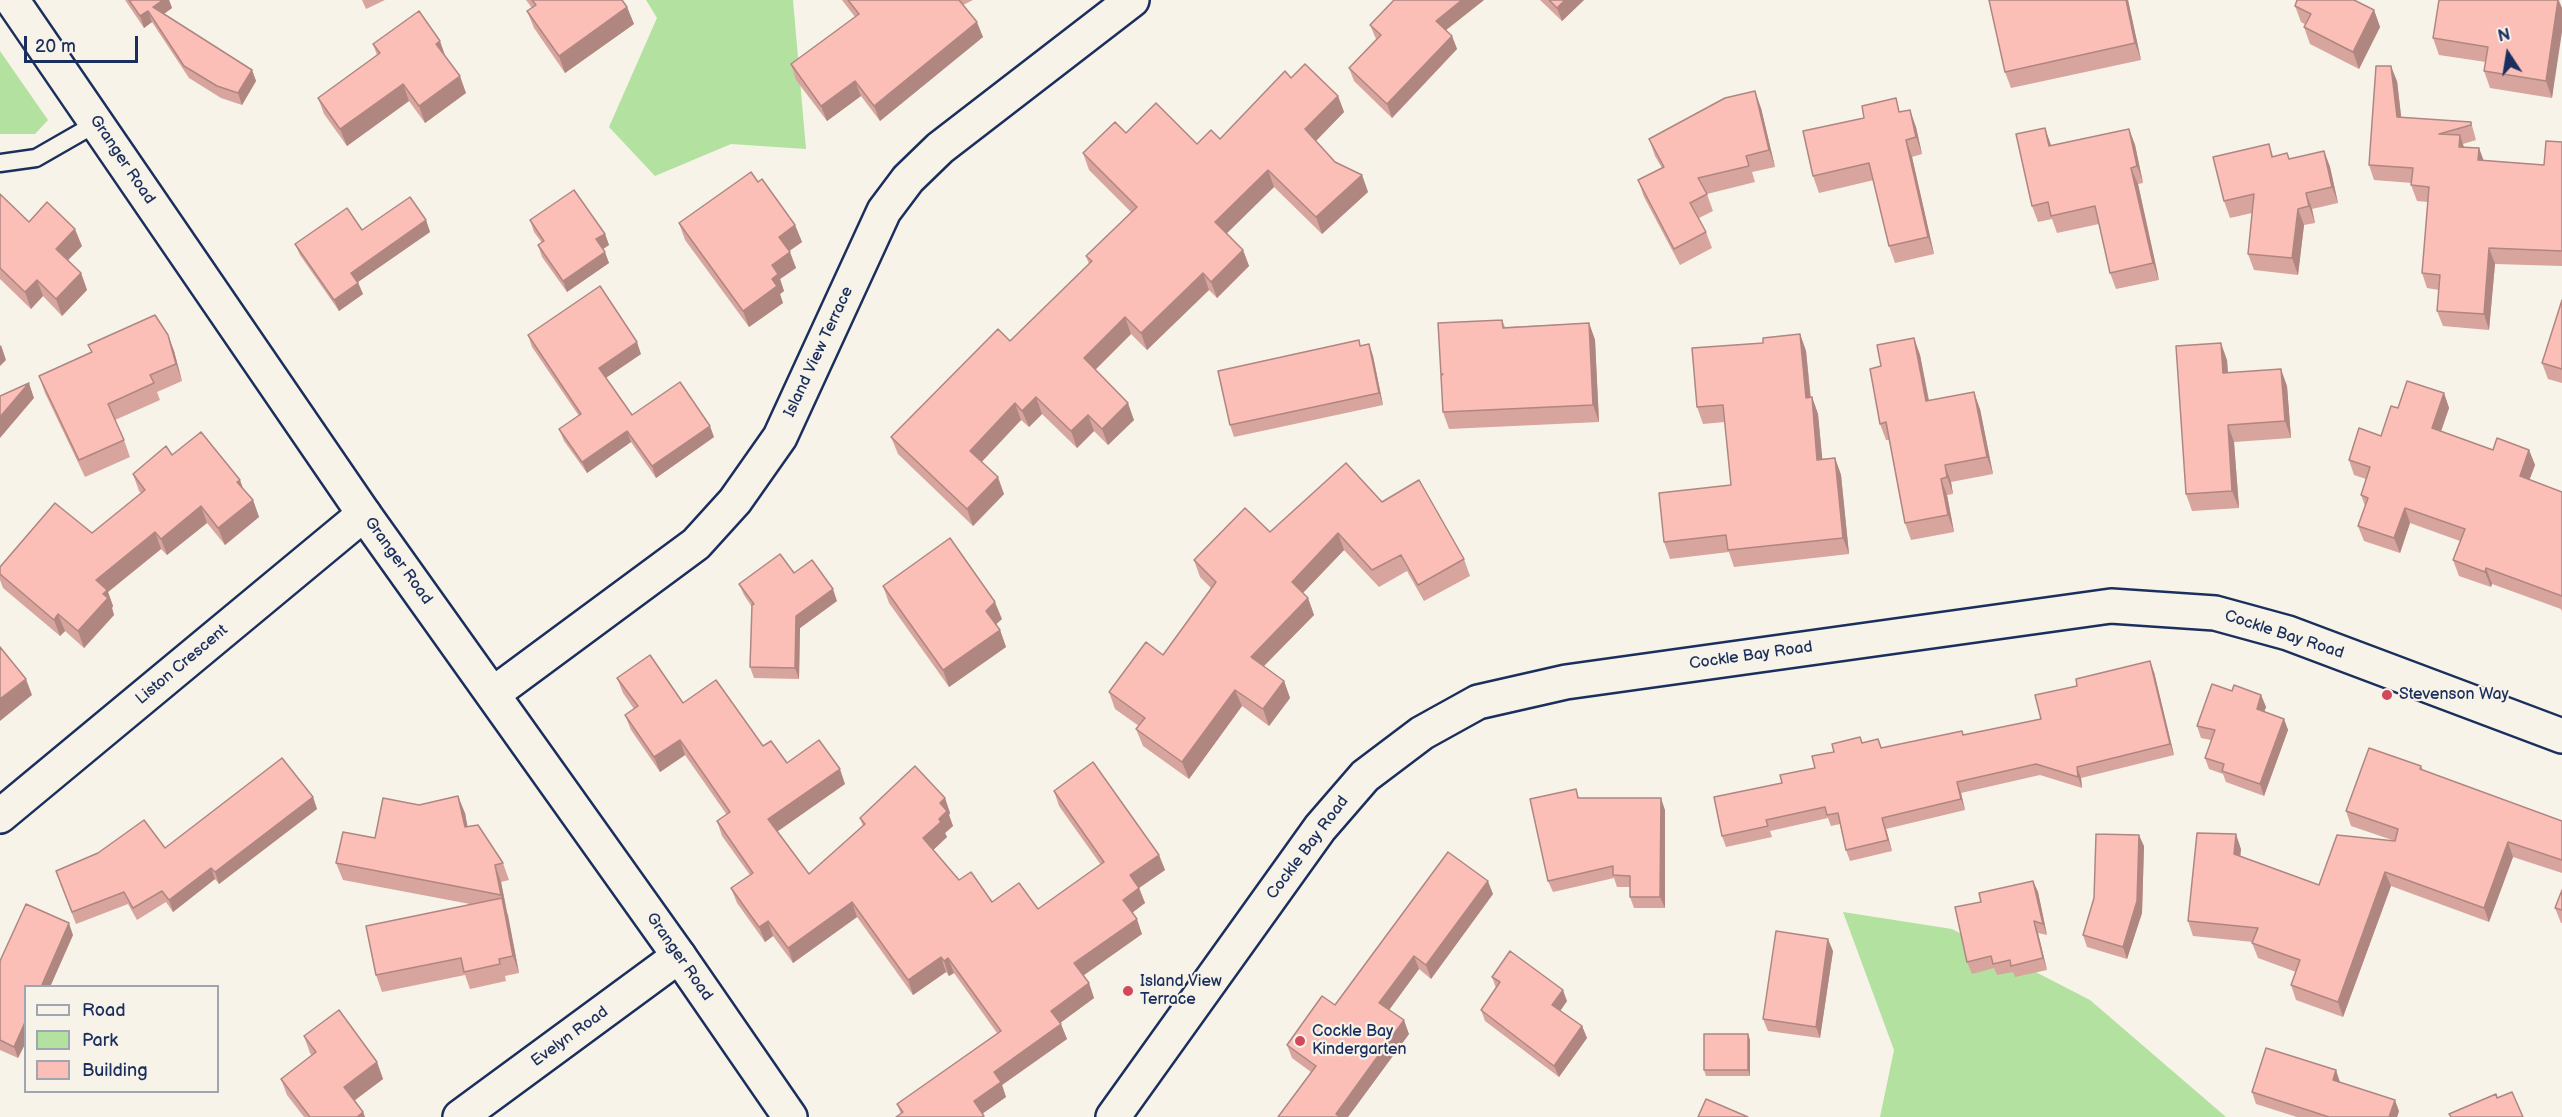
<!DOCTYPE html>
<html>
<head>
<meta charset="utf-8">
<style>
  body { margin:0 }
  #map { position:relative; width:2562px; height:1117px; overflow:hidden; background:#f7f3e8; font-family:"Balsamiq Sans",sans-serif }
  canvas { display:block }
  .legend { position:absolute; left:24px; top:985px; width:195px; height:108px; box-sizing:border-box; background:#f7f3e8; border:2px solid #9fa5b1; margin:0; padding:8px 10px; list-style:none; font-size:18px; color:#1b2f5e }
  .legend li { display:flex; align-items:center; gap:12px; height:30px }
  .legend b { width:30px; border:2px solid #9fa5b1 }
  .north { position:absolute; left:2478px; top:24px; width:60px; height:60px; -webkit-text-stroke:4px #f7f3e8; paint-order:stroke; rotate:348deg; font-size:16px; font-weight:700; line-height:24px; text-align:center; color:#1b2f5e }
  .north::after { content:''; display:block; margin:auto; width:21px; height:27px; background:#1b2f5e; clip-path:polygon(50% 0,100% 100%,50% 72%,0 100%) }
  .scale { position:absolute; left:24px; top:36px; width:114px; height:27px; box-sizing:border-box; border:3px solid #1b2f5e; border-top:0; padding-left:8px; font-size:18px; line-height:21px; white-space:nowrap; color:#1b2f5e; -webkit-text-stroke:4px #f7f3e8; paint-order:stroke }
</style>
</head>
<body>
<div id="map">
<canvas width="2562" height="1117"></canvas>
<ul class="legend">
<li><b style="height:8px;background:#f7f3e8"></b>Road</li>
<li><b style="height:16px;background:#b3e1a0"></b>Park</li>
<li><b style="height:16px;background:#fbbfb8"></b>Building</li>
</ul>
<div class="north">N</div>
<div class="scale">20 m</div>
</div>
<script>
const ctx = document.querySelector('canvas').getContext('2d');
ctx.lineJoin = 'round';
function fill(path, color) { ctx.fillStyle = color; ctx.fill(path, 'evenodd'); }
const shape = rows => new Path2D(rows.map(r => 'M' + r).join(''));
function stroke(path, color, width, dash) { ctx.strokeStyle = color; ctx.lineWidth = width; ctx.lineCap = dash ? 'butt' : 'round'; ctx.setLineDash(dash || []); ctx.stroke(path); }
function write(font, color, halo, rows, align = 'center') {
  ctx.font = font + ' "Balsamiq Sans",sans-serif'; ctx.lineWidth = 4.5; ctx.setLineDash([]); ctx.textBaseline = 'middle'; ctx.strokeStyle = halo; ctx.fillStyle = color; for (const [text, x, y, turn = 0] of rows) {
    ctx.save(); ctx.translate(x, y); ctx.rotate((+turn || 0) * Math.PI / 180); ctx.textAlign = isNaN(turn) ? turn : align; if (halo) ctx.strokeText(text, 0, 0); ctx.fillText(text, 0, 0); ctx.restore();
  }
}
fill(shape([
  [646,0,793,0,806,149,731,144,655,176,609,127,657,18],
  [0,51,48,120,35,134,0,134],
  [1843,912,1952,929,2090,1000,2226,1117,1880,1117,1894,1050]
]), '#b3e1a0');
const lane = shape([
  [0,163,36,158,97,123]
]);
const street = shape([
  [493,694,696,544,735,501,780,437,884,211,908,179,940,148,1132,0],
  [0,816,364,514],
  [460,1117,679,956],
  [1113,1117,1320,828,1365,776,1422,733,1478,702,1566,682,2111,606,2215,613,2288,633,2562,736]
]);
const secondary = shape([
  [12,0,364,514,679,956,790,1117]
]);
stroke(lane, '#1b2f5e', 21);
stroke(street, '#1b2f5e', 38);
stroke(secondary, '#1b2f5e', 38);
stroke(lane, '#f7f3e8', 16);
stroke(street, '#f7f3e8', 33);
stroke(secondary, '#f7f3e8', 33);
fill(shape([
  [125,0,169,0,172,8,164,14,252,70,256,81,242,105,221,98,189,78,152,22,144,28],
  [362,0,385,0,366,9],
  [526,0,622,0,627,7,634,24,565,73,534,28,527,11,532,8],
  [842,0,973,0,963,5,983,37,880,121,861,96,827,121,796,80,791,64,855,17],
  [1394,0,1484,0,1446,30,1452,36,1457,49,1392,118,1354,81,1349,68,1376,39,1370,25],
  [1540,0,1584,0,1562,21],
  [2128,0,2141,60,2011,88,2005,72],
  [2439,0,2559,0,2562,8,2552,98,2490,88,2484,71,2486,62,2439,55,2433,38],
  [2295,6,2374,10,2380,27,2359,69,2310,44,2304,27,2306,25,2301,22],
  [373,44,446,58,466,93,425,123,409,101,347,146,324,114,318,98,377,55],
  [1291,78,1338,96,1344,112,1316,141,1335,162,1362,175,1368,192,1322,234,1274,187,1227,233,1243,250,1249,266,1217,298,1209,290,1147,350,1131,334,1095,370,1134,420,1108,445,1094,431,1077,448,1042,414,1029,427,1021,420,981,462,1004,494,973,526,898,454,891,437,1010,341,1089,264,1086,256,1131,212,1089,170,1083,153,1126,133,1197,144,1220,139],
  [2397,81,2401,117,2471,122,2476,140,2463,144,2464,147,2479,148,2483,160,2544,165,2562,142,2562,266,2495,264,2489,330,2443,326,2437,311,2439,290,2427,288,2422,273,2428,202,2417,201,2411,185,2412,183,2374,180,2369,165],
  [1761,108,1775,167,1752,172,1755,182,1707,194,1713,211,1699,218,1706,232,1712,248,1680,265,1644,197,1638,180,1662,168,1655,156,1649,139],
  [1901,112,1916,127,1922,154,1912,157,1934,254,1895,263,1889,246,1874,180,1819,193,1813,176],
  [2129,129,2135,145,2143,183,2138,184,2159,280,2116,289,2110,273,2099,224,2057,233,2052,219,2038,222,2032,206,2051,146],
  [2269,144,2273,156,2290,159,2324,151,2330,167,2338,203,2312,209,2315,223,2304,225,2298,275,2254,270,2248,254,2252,213,2230,218,2224,201],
  [0,194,29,222,82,246,68,260,81,273,87,290,62,316,43,296,31,309,0,279],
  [426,220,430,232,358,282,363,294,339,311,300,255,295,244,362,230],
  [530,220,605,234,609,245,603,249,609,263,567,292,542,257,538,245,542,243,534,232],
  [679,223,795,225,802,242,789,251,796,268,780,279,784,291,780,294,783,303,749,327,685,240],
  [2562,300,2562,383,2548,379,2542,363],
  [1502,320,1505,327,1589,323,1595,340,1599,422,1449,429,1443,412,1441,375],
  [1800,334,1806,351,1811,398,1812,397,1818,414,1822,459,1835,458,1841,475,1849,554,1734,567,1729,552,1670,559,1664,542,1731,485,1725,422,1703,424,1697,407,1763,343],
  [168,335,174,351,182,381,157,392,160,400,115,420,124,440,130,457,85,477,45,393,39,376,91,352,88,345],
  [528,335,641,354,606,378,632,415,714,437,656,478,631,442,587,473,564,441,559,429,579,416,532,347],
  [1914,338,1920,355,1929,400,1980,409,1993,474,1951,482,1953,494,1947,495,1954,532,1911,540,1905,523,1889,440,1886,440,1880,424,1881,366],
  [1369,344,1373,356,1383,405,1234,437,1230,425],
  [2227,360,2228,373,2287,386,2291,438,2234,442,2239,508,2192,511,2186,494],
  [2444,393,2449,408,2441,431,2493,450,2529,450,2535,465,2529,480,2562,492,2562,612,2561,609,2492,584,2491,587,2459,576,2453,560,2460,541,2410,523,2400,553,2364,541,2358,526,2365,506,2361,495,2366,479,2354,475,2349,460,2381,436,2398,408],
  [172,455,243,490,253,500,259,517,225,545,207,523,167,555,161,549,108,592,113,606,112,608,114,615,84,648,65,631,60,636,3,588,0,580,0,567,92,533,141,493,139,491,133,474],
  [1382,502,1464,559,1470,576,1424,601,1407,571,1379,587,1344,550,1303,593,1308,598,1314,615,1264,666,1284,681,1290,698,1269,726,1242,706,1189,779,1143,746,1136,729,1139,726,1115,709,1109,692,1163,655,1211,588,1200,577,1194,560,1270,532],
  [794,573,837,601,800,628,799,679,754,678,750,667,752,607,744,595,739,584],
  [883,586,1002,619,996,624,1000,630,1006,647,949,687,889,603],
  [2154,672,2174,755,2081,778,2082,788,2040,775,1961,793,1965,810,1886,829,1892,851,1850,861,1846,850,1840,824,1831,826,1828,818,1770,831,1772,837,1726,847,1722,836,1782,783,1815,768,1860,737,1863,743,1878,739,1882,748,1962,731,1964,735,2041,719],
  [617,678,683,703,763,746,787,763,845,784,777,831,809,874,863,826,860,818,945,798,950,813,949,815,953,826,945,833,947,837,933,850,959,880,992,902,1038,909,1101,865,1059,806,1054,791,1159,855,1165,870,1139,888,1145,903,1132,913,1142,934,1083,975,1089,983,1094,998,1060,1023,1067,1039,1002,1085,1006,1097,982,1114,984,1117,896,1117,901,1114,897,1104,997,1033,954,973,949,976,946,972,913,995,857,917,793,963,773,936,765,942,737,903,731,888,750,875,722,836,717,821,727,815,685,755,660,772,631,730,625,715,634,709,623,693],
  [2232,691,2261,695,2266,707,2264,712,2284,719,2288,730,2264,796,2226,782,2223,774,2209,769,2205,758,2211,740,2201,738,2197,726],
  [2421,766,2423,770,2562,821,2562,873,2513,857,2489,922,2391,886,2343,1017,2296,1000,2291,985,2296,972,2258,958,2252,943,2253,942,2193,936,2188,921,2241,849,2240,856,2319,885,2395,841,2351,826,2346,811],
  [1576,789,1579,798,1665,810,1665,908,1634,908,1630,897,1630,887,1617,887,1614,878,1553,892,1548,881],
  [313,797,317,809,219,884,215,879,173,912,166,902,137,920,128,904,76,924,60,883,165,848],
  [465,813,467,827,503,863,509,880,501,882,519,973,505,976,506,981,470,989,465,975,382,992,376,975,470,904,343,880,336,863,375,838],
  [2144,846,2142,913,2127,959,2087,947,2083,935],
  [2033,881,2038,892,2047,935,2038,933,2047,970,2015,977,2013,972,1997,975,1994,968,1972,974,1967,962,1981,902],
  [2562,890,2562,923,2561,923,2555,908],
  [1493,894,1431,979,1419,969,1389,1010,1409,1034,1348,1117,1278,1117,1311,1072,1292,1058,1287,1045,1335,1005],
  [73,935,50,987,26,987,26,1042,18,1058,0,1050,0,961],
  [1833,951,1820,1038,1768,1031,1763,1019],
  [1492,977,1567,1001,1560,1011,1582,1026,1587,1038,1559,1077,1485,1021,1481,1010,1496,988],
  [1748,1034,1750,1040,1750,1076,1706,1076,1704,1070],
  [304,1036,377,1062,383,1079,355,1100,363,1112,365,1117,304,1117,287,1095,281,1079,312,1056,310,1053],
  [2336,1070,2339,1083,2399,1111,2397,1117,2297,1117,2256,1104,2252,1092]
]), '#d8a49e');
fill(shape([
  [163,0,169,0,172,8,158,18,153,7],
  [1462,0,1484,0,1441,34,1436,21],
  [1565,0,1584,0,1562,21,1557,8],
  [2126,0,2128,0,2141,60,2135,43],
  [2558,0,2562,8,2562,32,2552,98,2546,81],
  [627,7,634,24,565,73,559,56],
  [2374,10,2380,27,2359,69,2353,52],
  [148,11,152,22,144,28,140,16],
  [977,22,983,37,880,121,874,106],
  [1452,36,1457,49,1392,118,1387,104],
  [440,41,446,58,436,44],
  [2391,66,2397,81,2403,132,2397,117],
  [252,70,256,81,242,105,238,93],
  [460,76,466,93,425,123,419,106],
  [855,81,861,96,827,121,821,106],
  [403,84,409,101,347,146,340,129],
  [1755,91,1761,108,1775,167,1769,150],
  [1338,96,1344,112,1311,146,1305,129],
  [1910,110,1916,127,1922,154,1916,137],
  [2045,128,2051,145,2055,163,2049,146],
  [2129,129,2135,145,2143,183,2137,166],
  [2460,135,2465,151,2459,147],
  [1906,140,1912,157,1934,254,1928,237],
  [2479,148,2485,164,2478,160],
  [2324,151,2330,167,2338,203,2332,187],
  [2131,168,2138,184,2159,280,2153,263],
  [1268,170,1274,187,1221,239,1215,222],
  [1362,175,1368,192,1322,234,1316,217],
  [2306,193,2312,209,2315,223,2309,206],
  [2298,209,2304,225,2298,275,2292,258],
  [426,220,430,232,355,284,351,273],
  [795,225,802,242,785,254,779,237],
  [75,229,82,246,62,266,56,249],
  [605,234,609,245,600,251,596,239],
  [2489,248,2495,264,2489,330,2484,314],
  [1243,250,1249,266,1217,298,1211,282],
  [605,252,609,263,567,292,563,281],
  [790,252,796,268,780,279,784,291,780,294,783,303,749,327,743,311,772,279,772,265],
  [81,273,87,290,62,316,56,299],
  [1203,273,1209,290,1147,350,1141,333],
  [37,280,43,296,31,309,25,292],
  [358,283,363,294,339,311,334,300],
  [1125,317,1131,334,1090,375,1084,358],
  [1589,323,1595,340,1599,422,1593,405],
  [1800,334,1806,351,1812,415,1806,398],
  [168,335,174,351,182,381,176,364],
  [1914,338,1920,355,1932,418,1926,401],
  [637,342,641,354,604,379,599,368],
  [2221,343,2227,360,2229,390,2223,373],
  [1369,344,1373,356,1383,405,1379,393],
  [1,345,6,360,0,366,0,346],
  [2281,369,2287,386,2291,438,2285,421],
  [29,383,34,398,0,438,0,417],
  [1974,392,1980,409,1993,474,1987,457],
  [2444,393,2449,408,2437,443,2432,428],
  [1036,397,1042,414,1029,427,1022,411],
  [1812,397,1818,414,1824,476,1817,460],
  [1015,403,1021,420,976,468,970,451],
  [1128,403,1134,420,1108,445,1102,429],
  [1088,415,1094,431,1077,448,1071,431],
  [2228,425,2234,442,2239,508,2232,491],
  [710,426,714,437,656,478,652,466],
  [627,431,631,442,587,473,582,462],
  [2529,450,2535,465,2525,492,2520,476],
  [1835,458,1841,475,1849,554,1843,538],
  [1945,465,1951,482,1953,494,1947,477],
  [998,477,1004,494,973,526,967,509],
  [1941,479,1947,495,1954,532,1948,515],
  [240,480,246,497,237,482],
  [253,500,259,517,225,545,218,528],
  [201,506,207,523,167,555,161,539],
  [2405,508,2410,523,2400,553,2394,538],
  [155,532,161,549,108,592,113,606,112,608,114,615,84,648,78,631,96,580],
  [1338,533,1344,550,1298,598,1292,582],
  [2486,568,2492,584,2491,587,2485,572],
  [833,589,837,601,800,628,799,679,795,668,796,616],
  [1308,598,1314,615,1257,673,1251,657],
  [995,602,1002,619,992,628,986,611],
  [58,614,65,631,60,636,54,620],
  [1000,630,1006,647,949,687,943,670],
  [2150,661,2154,672,2174,755,2170,744],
  [26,679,32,695,0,721,0,699],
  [1284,681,1290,698,1269,726,1263,709],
  [1235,690,1242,706,1189,779,1182,762],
  [2261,695,2266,707,2261,721,2257,709],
  [2284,719,2288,730,2264,796,2260,784],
  [680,740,685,755,660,772,654,757],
  [2077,767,2081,778,2082,788,2078,777],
  [840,769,845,784,774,834,768,819],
  [1957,782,1961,793,1965,810,1961,799],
  [458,796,465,813,471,844,465,827],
  [313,797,317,809,219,884,215,872],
  [945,798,950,813,949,815,953,826,945,833,947,837,929,854,923,838,939,819,940,803],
  [1661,798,1665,810,1665,908,1660,897],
  [1882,818,1886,829,1892,851,1888,840],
  [2236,834,2241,849,2239,869,2234,854],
  [2139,835,2144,846,2142,913,2127,959,2123,947],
  [2508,842,2513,857,2489,922,2484,908],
  [1159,855,1165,870,1136,890,1130,875],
  [495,865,501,882,507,912,501,895],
  [211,868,215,879,173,912,169,900],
  [2385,872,2391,886,2343,1017,2338,1002],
  [1488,881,1493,894,1431,979,1426,965],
  [2033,881,2038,892,2047,935,2043,924],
  [1139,888,1145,903,1129,915,1123,900],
  [502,898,508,915,519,973,513,956],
  [852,902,857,917,793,963,788,948],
  [1137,919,1142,934,1080,978,1074,963],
  [768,921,773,936,765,942,759,927],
  [2034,921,2038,933,2047,970,2043,958],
  [69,923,73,935,50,987,41,987],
  [1828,939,1833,951,1820,1038,1816,1027],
  [1414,956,1419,969,1384,1017,1379,1003],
  [941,957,946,972,913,995,908,980],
  [948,958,954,973,949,976,944,961],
  [1089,983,1094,998,1056,1026,1051,1011],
  [1563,990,1567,1001,1556,1017,1552,1005],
  [26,1020,26,1042,18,1058,14,1047],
  [1404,1020,1409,1034,1348,1117,1337,1117,1336,1114],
  [1061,1024,1067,1039,1002,1085,1006,1097,979,1116,974,1101,994,1072],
  [1582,1026,1587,1038,1559,1077,1554,1066],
  [1748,1034,1750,1040,1750,1076,1748,1070],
  [377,1062,383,1079,351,1103,344,1087],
  [2336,1070,2340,1082,2337,1092,2333,1080],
  [2395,1100,2399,1111,2397,1117,2389,1117],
  [363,1112,365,1117,357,1117]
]), '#b08681');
const building = shape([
  [129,0,163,0,153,7,252,70,238,93,217,86,184,66,148,11,140,16,129,0],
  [532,0,622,0,627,7,559,56,527,11,536,5,532,0],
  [848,0,959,0,977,22,874,106,855,81,821,106,791,64,859,14,848,0],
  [1394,0,1462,0,1436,21,1452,36,1387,104,1349,68,1381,35,1370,25,1394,0],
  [1549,0,1565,0,1557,8,1549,0],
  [1989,0,2126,0,2135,43,2005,72,1989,0],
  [2297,0,2354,0,2374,10,2353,52,2304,27,2311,14,2295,6,2297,0],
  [2439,0,2558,0,2546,81,2484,71,2488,47,2433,38,2439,0],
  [419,11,440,41,436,44,460,76,419,106,403,84,340,129,318,98,380,53,373,44,419,11],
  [1305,64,1338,96,1305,129,1335,162,1362,175,1316,217,1268,170,1215,222,1243,250,1211,282,1203,273,1141,333,1125,317,1084,358,1128,403,1102,429,1088,415,1071,431,1036,397,1022,411,1015,403,970,451,998,477,967,509,891,437,998,329,1010,341,1092,261,1086,256,1137,207,1083,153,1115,122,1126,133,1156,103,1197,144,1211,130,1220,139,1285,71,1291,78,1305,64],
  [2376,66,2391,66,2397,117,2471,122,2471,125,2439,134,2460,135,2459,147,2479,148,2478,160,2544,165,2546,141,2562,142,2562,251,2489,248,2484,314,2437,311,2440,275,2422,273,2429,187,2411,185,2413,168,2369,165,2376,66],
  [1755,91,1769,150,1746,156,1749,166,1698,178,1707,194,1690,203,1706,232,1674,249,1638,180,1664,167,1649,139,1725,98,1755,91],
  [1896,98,1899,112,1910,110,1916,137,1906,140,1928,237,1889,246,1869,163,1813,176,1803,131,1864,118,1862,106,1896,98],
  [2045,128,2049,146,2129,129,2137,166,2131,168,2153,263,2110,273,2095,206,2051,216,2048,202,2032,206,2016,134,2045,128],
  [2269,144,2272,157,2287,153,2289,159,2324,151,2332,187,2306,193,2309,206,2298,209,2292,258,2248,254,2254,194,2224,201,2213,157,2269,144],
  [751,172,758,182,762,179,795,225,779,237,790,252,772,265,778,274,772,279,777,286,743,311,679,223,751,172],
  [574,190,605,234,596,239,605,252,563,281,538,245,544,241,530,220,574,190],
  [0,194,29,222,47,202,75,229,56,249,81,273,56,299,37,280,25,292,0,268,0,194],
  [410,197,426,220,351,273,358,283,334,300,295,244,347,208,362,230,410,197],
  [600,286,637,342,599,368,632,415,680,382,710,426,652,466,627,431,582,462,559,429,581,414,528,335,600,286],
  [2562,300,2562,369,2542,363,2562,300],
  [155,315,168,335,176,364,150,375,154,383,108,404,124,440,79,460,39,376,92,352,88,345,155,315],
  [1502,320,1503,328,1589,323,1593,405,1443,412,1441,376,1443,374,1441,375,1438,323,1502,320],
  [1800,334,1806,398,1812,397,1817,460,1835,458,1843,538,1728,550,1726,535,1664,542,1659,493,1731,485,1723,405,1697,407,1692,348,1763,343,1763,338,1800,334],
  [1914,338,1926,401,1974,392,1987,457,1945,465,1947,477,1941,479,1948,515,1905,523,1886,422,1880,424,1870,369,1881,366,1877,345,1914,338],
  [1359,340,1360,346,1369,344,1379,393,1230,425,1218,371,1359,340],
  [2221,343,2223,373,2281,369,2285,421,2228,425,2232,491,2186,494,2176,346,2221,343],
  [2407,381,2444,393,2432,428,2493,450,2497,438,2529,450,2520,476,2562,492,2562,596,2486,568,2485,572,2453,560,2465,529,2405,508,2394,538,2358,526,2368,498,2361,495,2370,467,2349,460,2359,428,2381,436,2391,406,2398,408,2407,381],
  [29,383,0,417,0,396,29,383],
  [201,432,240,480,237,482,253,500,218,528,201,506,161,539,155,532,96,580,107,590,103,594,108,598,78,631,58,614,54,620,0,574,0,567,55,503,92,533,145,490,133,474,166,446,172,455,201,432],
  [1346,463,1382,502,1419,480,1464,559,1418,585,1401,555,1372,570,1338,533,1292,582,1308,598,1251,657,1284,681,1263,709,1235,690,1182,762,1136,729,1145,718,1109,692,1146,642,1163,655,1216,582,1194,560,1245,508,1270,532,1346,463],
  [950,538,995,602,986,611,1000,630,943,670,883,586,950,538],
  [780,554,794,573,812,560,833,589,796,616,795,668,750,667,752,605,754,604,739,584,780,554],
  [0,647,26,679,0,699,0,647],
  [650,655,683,703,716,680,763,746,771,741,787,763,819,740,840,769,768,819,809,874,865,824,860,818,915,766,945,798,940,803,947,811,939,819,941,822,923,838,959,880,971,872,992,902,1019,883,1038,909,1104,862,1054,791,1093,762,1159,855,1130,875,1139,888,1123,900,1137,919,1074,963,1089,983,1051,1011,1061,1024,994,1072,1001,1082,974,1101,984,1116,982,1117,896,1117,903,1112,897,1104,1001,1031,948,958,944,961,941,957,908,980,852,902,788,948,768,921,759,927,731,888,753,873,717,821,730,812,680,740,654,757,625,715,638,706,617,678,650,655],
  [2150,661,2170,744,2077,767,2078,777,2036,764,1957,782,1961,799,1882,818,1888,840,1846,850,1838,813,1827,815,1825,807,1766,820,1768,826,1722,836,1714,797,1782,783,1780,775,1815,768,1812,756,1834,752,1832,744,1860,737,1862,743,1878,739,1881,748,1962,731,1963,735,2041,719,2035,695,2077,686,2076,679,2150,661],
  [2212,684,2232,691,2234,685,2261,695,2257,709,2284,719,2260,784,2222,771,2224,764,2205,758,2215,730,2197,726,2212,684],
  [2369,748,2421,766,2420,769,2562,821,2562,860,2508,842,2484,908,2385,872,2338,1002,2291,985,2300,960,2252,943,2258,928,2188,921,2197,833,2236,834,2234,854,2319,885,2337,835,2395,841,2398,829,2346,811,2369,748],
  [282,758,313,797,215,872,211,868,169,900,162,891,133,908,124,892,72,912,56,871,98,853,144,820,165,848,282,758],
  [1576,789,1578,798,1661,798,1660,897,1630,897,1630,876,1613,875,1613,866,1548,881,1530,799,1576,789],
  [458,796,465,827,478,825,503,863,495,865,501,895,336,863,343,832,375,838,383,798,419,805,458,796],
  [2096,834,2139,835,2137,901,2123,947,2083,935,2094,898,2096,834],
  [1448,852,1488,881,1426,965,1414,956,1379,1003,1404,1020,1336,1114,1340,1117,1278,1117,1316,1066,1287,1045,1322,996,1335,1005,1448,852],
  [2033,881,2043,924,2034,921,2043,958,2011,966,2010,960,1993,964,1991,956,1967,962,1955,907,1981,902,1979,893,2033,881],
  [2562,890,2562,910,2555,908,2562,890],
  [502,898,513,956,499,959,500,964,464,972,461,958,376,975,366,926,502,898],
  [26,904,69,923,41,987,26,987,26,1020,14,1047,0,1040,0,961,26,904],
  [1776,931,1828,939,1816,1027,1763,1019,1776,931],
  [1510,951,1563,990,1552,1005,1582,1026,1554,1066,1481,1010,1500,982,1492,977,1510,951],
  [339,1010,377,1062,344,1087,363,1112,357,1117,310,1117,281,1079,316,1052,304,1036,339,1010],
  [1704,1034,1748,1034,1748,1070,1704,1070,1704,1034],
  [2266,1048,2336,1070,2333,1080,2395,1100,2389,1117,2329,1117,2252,1092,2266,1048],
  [2512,1092,2523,1117,2451,1117,2449,1114,2496,1094,2497,1098,2512,1092],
  [1706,1099,1748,1117,1698,1117,1706,1099]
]);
fill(building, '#fbbfb8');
stroke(building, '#b08681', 1.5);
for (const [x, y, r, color] of [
  [2387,695,6,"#d1495b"],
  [1128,991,6,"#d1495b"],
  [1300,1041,6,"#d1495b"]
]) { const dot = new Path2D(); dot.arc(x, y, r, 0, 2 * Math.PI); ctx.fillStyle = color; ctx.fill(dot); stroke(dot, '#f7f3e8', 2); }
write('16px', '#1b2f5e', '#f7f3e8', [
  ["Granger Road",122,160,56],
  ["Island View Terrace",819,352,-65],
  ["Granger Road",398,561,54],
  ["Cockle Bay Road",2284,635,18],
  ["Cockle Bay Road",1751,656,-8],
  ["Liston Crescent",182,665,-40],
  ["Cockle Bay Road",1308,848,-53],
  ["Granger Road",679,957,55],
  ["Evelyn Road",570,1037,-36]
]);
write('16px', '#1b2f5e', '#f7f3e8', [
  ["Stevenson Way",2399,695],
  ["Island View",1140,982],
  ["Terrace",1140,1000],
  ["Cockle Bay",1312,1032],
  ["Kindergarten",1312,1050]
], 'left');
</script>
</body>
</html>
